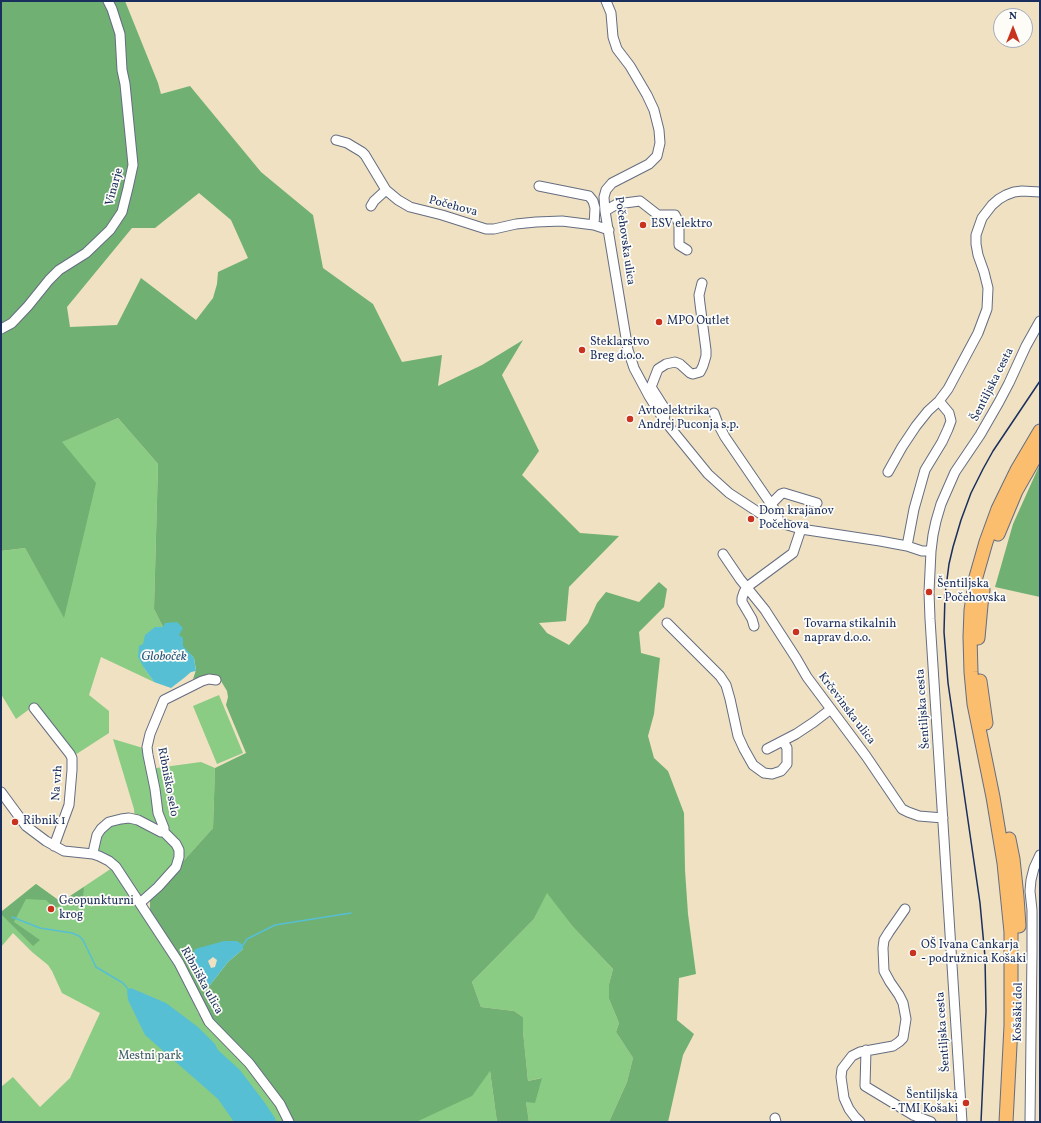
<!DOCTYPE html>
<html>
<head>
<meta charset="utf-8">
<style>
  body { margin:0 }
  #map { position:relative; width:1041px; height:1123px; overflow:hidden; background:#efe1c2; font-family:Vollkorn,serif }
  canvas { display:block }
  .frame { position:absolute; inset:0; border:2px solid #1b2f5e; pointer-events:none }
  .north { position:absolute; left:993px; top:8px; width:40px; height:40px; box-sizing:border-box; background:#fdfcf7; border:1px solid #a3aaba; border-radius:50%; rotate:0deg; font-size:11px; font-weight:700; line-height:16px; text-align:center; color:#1b2f5e }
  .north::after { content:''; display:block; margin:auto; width:14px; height:18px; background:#c8321e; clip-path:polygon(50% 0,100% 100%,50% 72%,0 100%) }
</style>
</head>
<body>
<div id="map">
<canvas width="1041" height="1123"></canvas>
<div class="frame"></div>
<div class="north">N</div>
</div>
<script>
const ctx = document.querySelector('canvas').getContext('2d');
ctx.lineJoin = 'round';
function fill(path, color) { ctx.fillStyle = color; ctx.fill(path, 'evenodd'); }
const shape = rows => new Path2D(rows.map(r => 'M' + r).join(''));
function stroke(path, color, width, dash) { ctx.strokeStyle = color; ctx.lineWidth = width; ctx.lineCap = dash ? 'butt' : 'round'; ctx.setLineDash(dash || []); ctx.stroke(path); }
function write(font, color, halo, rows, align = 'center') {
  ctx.font = font + ' Vollkorn,serif'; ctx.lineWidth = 3.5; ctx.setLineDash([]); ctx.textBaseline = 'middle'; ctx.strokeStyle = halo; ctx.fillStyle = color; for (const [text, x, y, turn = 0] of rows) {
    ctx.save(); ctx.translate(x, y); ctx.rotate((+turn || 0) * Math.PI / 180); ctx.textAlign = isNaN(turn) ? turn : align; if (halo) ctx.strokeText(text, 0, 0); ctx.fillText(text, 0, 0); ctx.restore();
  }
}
fill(shape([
  [118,418,158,464,154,609,163,627,144,668,154,682,101,657,89,695,109,711,109,733,75,755,35,705,16,719,1,694,1,551,25,548,64,617,61,442],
  [219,695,243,753,217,764,193,706],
  [113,739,143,748,149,769,201,762,215,768,213,828,150,898,139,896,99,852,98,843,107,826,135,821,134,809],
  [112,868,184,979,198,1013,214,1032,239,1055,280,1109,285,1122,1,1122,1,1087,13,1077,40,1107,70,1078,100,1013,62,993,52,971,48,965,32,952,13,933,1,947,1,912,36,884,61,902],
  [547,892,573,927,613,969,609,984,609,999,619,1023,616,1032,633,1058,627,1082,609,1122,529,1122,526,1102,541,1078,528,1081,523,1031,523,1017,514,1011,481,1007,472,982,534,919],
  [490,1071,497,1122,416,1122,418,1120]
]), '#8bcc84');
fill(shape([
  [1,1,125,1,158,83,161,94,190,86,261,172,313,215,323,268,373,304,402,362,442,355,438,386,482,365,523,340,502,375,539,451,522,475,580,533,619,536,569,587,566,621,539,623,547,633,569,645,588,623,597,603,606,592,639,602,659,582,667,589,664,607,639,632,641,653,660,658,654,714,648,736,654,758,668,771,684,813,685,870,688,914,696,974,679,978,677,1020,694,1034,683,1055,668,1122,609,1122,627,1082,633,1058,616,1032,619,1023,609,999,609,984,613,969,573,927,547,893,534,919,472,982,481,1007,514,1011,523,1017,523,1031,528,1081,542,1078,535,1103,526,1102,529,1122,497,1122,490,1071,472,1096,416,1122,292,1122,209,1020,177,951,150,912,150,898,213,828,215,768,246,753,226,705,228,697,227,691,218,676,207,675,193,679,196,670,194,658,163,627,154,609,158,464,118,418,62,442,96,483,64,618,25,548,1,551],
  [199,193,231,220,248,258,218,272,217,284,213,298,196,320,141,278,117,325,70,327,67,307,132,228,155,228],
  [195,949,243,949,228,962,210,985],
  [1040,464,1040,597,995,587,1013,524],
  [36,884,61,902,84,887,82,908,67,903,54,908,46,900,26,899,14,922,40,940,33,946,1,914,1,912]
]), '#70b072');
fill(shape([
  [177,622,183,628,179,635,183,638,183,646,194,658,196,671,191,672,184,678,171,688,154,682,144,668,138,657,139,646,143,644,145,635,155,627,163,627,165,623],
  [224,941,237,941,243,945,243,949,228,962,210,985,205,985,191,959,195,949],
  [213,957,217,960,215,967,211,968,208,961],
  [131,988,166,1003,198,1027,215,1044,218,1050,240,1070,265,1103,275,1118,276,1122,234,1122,218,1099,145,1035,128,1000,127,990]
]), '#57bfd4');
stroke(shape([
  [12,917,40,928,72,933,79,936,83,940,96,967,123,983,128,989],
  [243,945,247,939,275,925,351,913]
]), '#57bfd4', 1.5);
const minor = shape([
  [606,1,611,13,613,37,617,49,630,66,647,95,654,110,659,130,660,143,657,156,649,164,612,183,606,190,604,197,605,211,628,350,634,368,649,396,664,420,708,474,729,493,761,514,777,522,801,529,880,541,907,546,922,551,931,551],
  [336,140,347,143,362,152,365,155,386,190,398,200,410,207,442,215,486,229,494,229,516,224,536,222,562,221,594,225,609,230],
  [539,186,589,196,593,201,595,208,594,225],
  [371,206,374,201,386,190],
  [605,211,617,204,640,201,658,215,675,215,677,219,679,224,679,245,687,250],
  [1,329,12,323,28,306,49,280,59,270,86,253,110,230,122,212,128,188,133,165,125,84,122,70,120,34,112,9,108,1],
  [714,413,718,424,725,437,777,513,778,518,777,522],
  [664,420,665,414,665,409,651,387,658,369,666,364,675,362,680,364,690,373,693,374,700,372,703,366,706,356,706,350,700,304,699,295,702,283],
  [888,472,902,447,916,426,928,411,939,401,948,389,978,333,987,309,988,288,984,272,978,255,976,244,976,235,982,218,992,205,999,199,1006,195,1014,192,1022,191,1040,192],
  [771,504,781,494,784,493,817,503],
  [907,546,914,509,925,470,942,442,948,429,951,421,949,413,939,401],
  [723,554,740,579,765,610,796,658,807,677,866,756,902,809,908,812,919,816,943,818],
  [667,623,720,676,726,685,730,699,738,736,744,749,753,765,764,773,772,774,781,771,787,764,787,748,783,741],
  [754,626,752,619,742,602,742,598,744,592,747,587,793,553,801,529],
  [34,708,70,754,72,758,72,770,69,805,54,846],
  [767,749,796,734,814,722,831,709],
  [1,792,26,826,46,841,64,851,93,854,99,856,109,861,116,867,179,963,209,1022,249,1063,280,1104,289,1122],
  [164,832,164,828,158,813,155,789,148,755,147,747,150,734,164,700,202,681,209,679,216,680],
  [93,854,94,848,97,835,101,829,109,822,121,819,129,818,138,820,161,832,164,832,176,844,179,850,179,857,176,867,158,887,140,903],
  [866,1050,865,1086,913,1115,931,1122],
  [775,1118,776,1122],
  [860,1122,855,1117,849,1109,844,1098,841,1077,842,1069,852,1056,860,1052,893,1046,899,1042,903,1038,906,1019,903,1003,899,995,890,982,884,971,883,948,884,940,889,932,905,909],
  [962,1122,930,619,929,592,931,551,933,535,936,521,941,504,955,472,980,435,999,402,1009,383,1026,346,1040,321],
  [1030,1122,1032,950,1032,910,1030,891,1031,880,1034,868,1040,855]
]);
const highway = shape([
  [998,534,1003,522,1016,491,1040,449],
  [978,638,981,605,983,590],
  [980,681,986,723],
  [1009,839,1013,859,1017,897,1019,926],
  [1006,1122,1011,1026,1011,932,1004,863,993,797,974,704,971,672,970,637,971,610,976,577,986,542,998,509,1017,470,1040,431]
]);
stroke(minor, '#656d81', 11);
stroke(highway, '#656d81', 15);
stroke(minor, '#fff', 9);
stroke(highway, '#fbbe6e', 13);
stroke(shape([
  [981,1122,986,1011,985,957,980,903,948,683,944,632,945,595,949,564,953,547,961,520,971,493,983,469,993,451,1040,381]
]), '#1b2f5e', 1.5);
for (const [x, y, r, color] of [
  [643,225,4,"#c8321e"],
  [659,322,4,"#c8321e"],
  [582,350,4,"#c8321e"],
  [630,419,4,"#c8321e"],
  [751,519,4,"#c8321e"],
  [929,592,4,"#c8321e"],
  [796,632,4,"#c8321e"],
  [15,822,4,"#c8321e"],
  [51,909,4,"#c8321e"],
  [913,953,4,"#c8321e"],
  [966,1103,4,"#c8321e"]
]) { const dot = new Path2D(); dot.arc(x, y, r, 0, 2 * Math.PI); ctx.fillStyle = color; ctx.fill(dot); stroke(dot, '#fdfcf7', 1.5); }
write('12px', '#1b2f5e', '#fdfcf7', [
  ["Vinarje",115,187,-75],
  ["Počehova",453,207,15],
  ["Počehovska ulica",624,241,82],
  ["Šentiljska cesta",993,385,-63],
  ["Krčevinska ulica",846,709,53],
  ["Šentiljska cesta",924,709,-94],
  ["Ribniško selo",167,782,79],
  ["Na vrh",58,783,-86],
  ["Ribniška ulica",201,981,61],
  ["Košaški dol",1019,1012,-89],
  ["Šentiljska cesta",944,1032,-94]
]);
write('12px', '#1b2f5e', '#fdfcf7', [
  ["ESV elektro",651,225],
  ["MPO Outlet",667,322],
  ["Steklarstvo",590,343],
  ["Breg d.o.o.",590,357],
  ["Avtoelektrika",638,412],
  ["Andrej Puconja s.p.",638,426],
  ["Dom krajanov",759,512],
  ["Počehova",759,526],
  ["Šentiljska",937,585],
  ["- Počehovska",937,599],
  ["Tovarna stikalnih",804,625],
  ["naprav d.o.o.",804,639],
  ["Ribnik 1",23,822],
  ["Geopunkturni",59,902],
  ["krog",59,916],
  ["OŠ Ivana Cankarja",921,946],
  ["- podružnica Košaki",921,960],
  ["Šentiljska",958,1096,"right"],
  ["- TMI Košaki",958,1110,"right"]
], 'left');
write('12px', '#3d5e69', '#fdfcf7', [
  ["Mestni park",150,1057]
]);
write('italic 13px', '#2d5a81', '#fdfcf7', [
  ["Globoček",164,658]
]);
</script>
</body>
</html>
